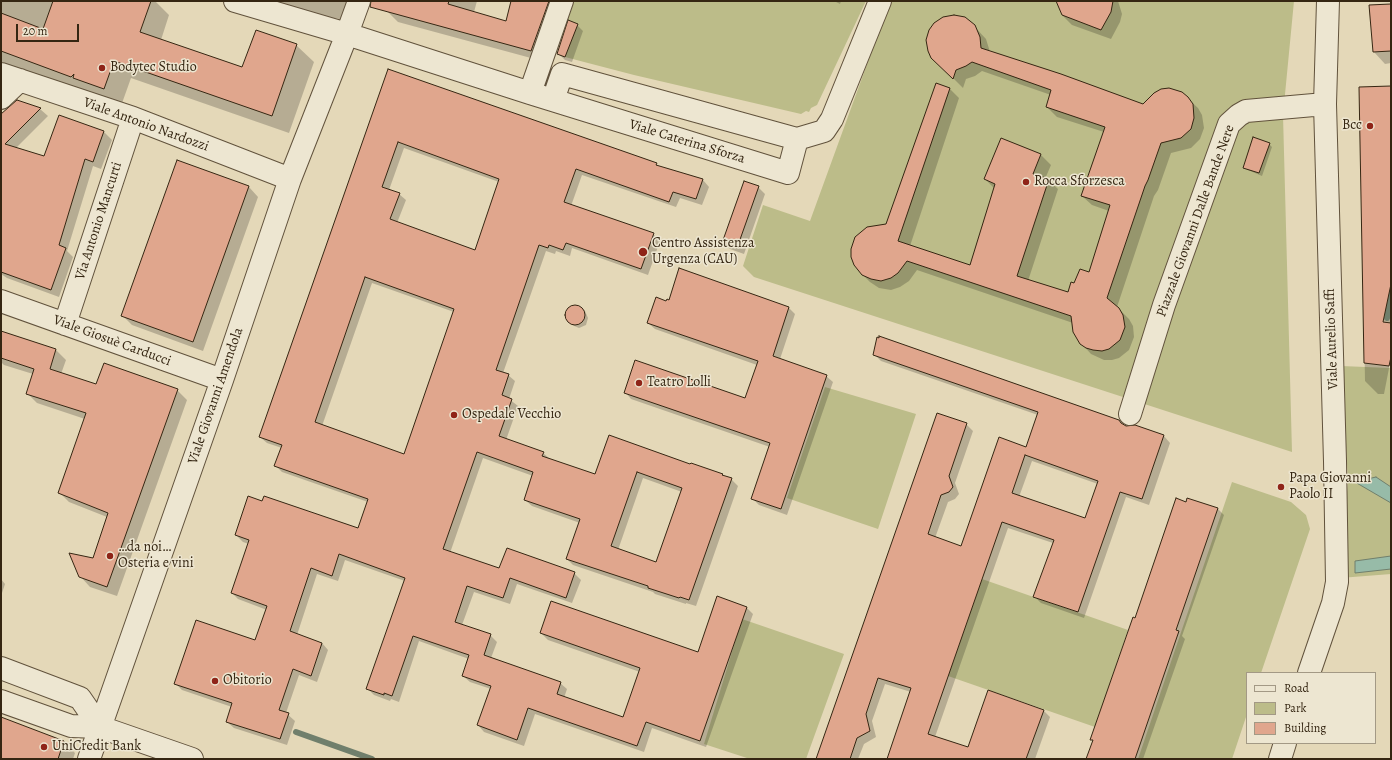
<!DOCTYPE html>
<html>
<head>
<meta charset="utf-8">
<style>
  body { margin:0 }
  #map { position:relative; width:1392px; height:760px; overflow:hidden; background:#e4d8b8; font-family:Alegreya,serif }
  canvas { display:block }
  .frame { position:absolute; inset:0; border:2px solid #352612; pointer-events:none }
  .legend { position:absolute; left:1246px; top:672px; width:130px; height:72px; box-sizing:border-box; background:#ede6d1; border:1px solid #a39985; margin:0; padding:5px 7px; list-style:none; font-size:12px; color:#352612 }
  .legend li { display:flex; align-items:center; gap:8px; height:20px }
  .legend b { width:20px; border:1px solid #a39985 }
  .scale { position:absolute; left:16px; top:24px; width:63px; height:18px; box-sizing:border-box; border:2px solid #352612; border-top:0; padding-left:5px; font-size:12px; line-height:14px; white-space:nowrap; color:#352612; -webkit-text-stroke:3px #ede6d1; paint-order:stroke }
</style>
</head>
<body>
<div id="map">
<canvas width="1392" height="760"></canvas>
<div class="frame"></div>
<ul class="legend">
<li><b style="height:5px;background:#ede6d1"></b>Road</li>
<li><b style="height:11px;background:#bcbc89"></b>Park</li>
<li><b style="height:11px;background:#e0a68d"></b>Building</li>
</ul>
<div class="scale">20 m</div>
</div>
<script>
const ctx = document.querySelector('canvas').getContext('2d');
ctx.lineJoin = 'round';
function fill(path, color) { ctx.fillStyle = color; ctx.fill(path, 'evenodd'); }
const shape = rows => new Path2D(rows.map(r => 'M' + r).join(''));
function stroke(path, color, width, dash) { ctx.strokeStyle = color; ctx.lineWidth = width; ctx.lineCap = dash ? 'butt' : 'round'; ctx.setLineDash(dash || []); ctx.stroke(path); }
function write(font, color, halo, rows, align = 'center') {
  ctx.font = font + ' Alegreya,serif'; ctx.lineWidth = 3; ctx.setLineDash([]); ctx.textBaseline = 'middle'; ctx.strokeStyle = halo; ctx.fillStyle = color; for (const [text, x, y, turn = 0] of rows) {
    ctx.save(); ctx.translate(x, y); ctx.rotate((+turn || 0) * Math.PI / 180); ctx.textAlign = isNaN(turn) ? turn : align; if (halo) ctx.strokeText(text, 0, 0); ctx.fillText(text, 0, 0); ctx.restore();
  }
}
fill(shape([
  [565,1,866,1,817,105,811,108,809,112,806,111,801,114,634,75,565,57,577,24,559,17],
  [890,1,1294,1,1283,115,1292,452,754,277,743,266,763,205,810,221],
  [1341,366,1390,368,1391,367,1391,574,1340,578,1348,480],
  [825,387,916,414,878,529,787,498],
  [1232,482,1291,502,1306,515,1310,529,1261,673,1247,673,1247,714,1232,759,1138,759],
  [982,579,1128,630,1095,727,948,676],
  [742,619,844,654,806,759,750,759,704,744]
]), '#bcbc89');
const water = shape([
  [1376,477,1391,487,1391,503,1355,482,1376,477],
  [1391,556,1391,569,1355,573,1355,561,1391,556]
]);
fill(water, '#97bba8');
stroke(water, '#707f6c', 1);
fill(shape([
  [1,1,155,1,169,15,161,40,243,68,296,45,314,62,289,133,131,78,121,106,1,62],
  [256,1,364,1,353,21,293,12],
  [391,1,477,1,474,12,506,22,512,1,567,1,542,61,398,22,388,12],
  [834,1,841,1,840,4],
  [1060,1,1118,1,1122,14,1120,22,1111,39,1072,25,1062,15],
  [1391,1,1391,63,1385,64,1374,52],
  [971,23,986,39,990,52,1143,105,1187,98,1198,108,1202,115,1204,128,1200,139,1191,148,1171,153,1158,190,1154,196,1117,307,1129,319,1133,326,1134,337,1129,350,1119,358,1112,360,1104,360,1091,354,1081,343,1073,323,917,270,909,281,900,287,891,290,879,288,870,282,860,272,887,225,950,89,959,98,910,246,971,266,995,189,985,179,1001,139,1041,155,1051,165,1045,179,1048,180,1058,189,1028,281,1069,294,1074,284,1089,273,1109,211,1092,205,1082,196,1104,132,1057,117,1047,107,1051,95,982,71,975,76,966,79,963,88,932,57],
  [577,25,583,31,572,62,565,60,558,53],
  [388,70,656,164,659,167,703,180,709,187,702,205,680,198,676,207,582,175,571,206,653,234,660,241,648,275,572,248,570,256,556,251,555,254,546,251,503,373,508,375,515,381,509,399,518,406,506,440,543,453,550,459,596,476,691,466,722,474,724,477,731,479,738,486,696,606,686,603,686,604,655,594,653,592,573,565,567,559,580,523,532,506,525,500,533,476,483,458,450,553,500,570,574,573,581,580,572,603,517,584,510,604,474,592,462,625,490,635,497,642,491,658,560,683,567,689,564,698,624,718,640,672,548,640,541,633,698,653,746,607,753,614,706,747,652,728,644,752,535,714,524,746,484,732,478,725,491,689,470,682,463,676,469,659,419,641,399,702,391,699,390,701,374,695,368,689,405,581,345,560,338,581,317,574,297,635,322,643,328,650,317,682,299,675,286,713,295,721,287,745,234,728,227,722,232,707,182,690,176,684,255,641,267,610,238,599,232,593,249,544,243,542,236,535,358,530,368,502,282,472,276,466,282,448,267,443,260,437],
  [404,148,499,182,475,251,397,223,406,200,399,194,389,190],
  [372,283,454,312,405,455,322,426],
  [643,478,682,492,657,563,618,550],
  [40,109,48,116,16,148,45,157,60,116,104,132,112,140,101,169,93,166,67,251,73,257,59,297,7,278,1,274,1,116],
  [1269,144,1272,147,1262,176,1248,170,1245,167],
  [1361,151,1391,157,1391,358,1384,394,1378,394,1365,381],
  [249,187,258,197,203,351,132,325,122,315],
  [758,187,765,194,744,254,730,249,723,242],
  [679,270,789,308,795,314,780,359,826,376,833,382,787,515,759,505,752,498,770,447,631,399,625,392,745,400,757,365,655,329,648,323,667,302,670,301],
  [575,305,582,308,585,311,588,318,586,325,579,328,572,325,569,322,566,315,568,308],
  [1,333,56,350,66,360,61,374,97,386,177,390,187,400,117,596,90,587,80,576,93,559,107,517,69,502,59,492,85,419,37,403,27,393,33,374,4,365,1,362],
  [874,354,1119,420,1126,427,1135,426,1164,436,1170,443,1149,505,1126,497,1084,618,1041,603,1035,597,1053,543,1008,528,935,737,968,749,1043,710,1050,717,1035,759,888,759,911,692,885,684,872,721,876,737,864,744,858,759,817,759,966,424,973,431,955,483,959,494,955,499,948,502,935,538,962,548,1027,448,1038,415,881,361],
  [1032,461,1098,484,1086,520,1019,497],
  [1186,503,1218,509,1224,515,1182,636,1185,639,1143,759,1087,759,1093,741,1092,739],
  [1,579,5,584,1,596],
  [1,718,64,742,75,753,73,759,1,759]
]), '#0003');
stroke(shape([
  [1387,318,1391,294],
  [296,732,372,759]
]), '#707f6c', 6);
const building = shape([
  [53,1,151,1,140,32,242,67,256,30,297,44,272,116,114,61,104,89,73,78,74,74,71,77,1,51,1,13,43,29,53,1],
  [371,1,449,1,448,4,506,21,511,1,549,1,531,51,370,7,371,1],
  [1056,1,1113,1,1111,12,1101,30,1062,15,1056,1],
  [1391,4,1391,51,1373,52,1369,5,1391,4],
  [954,15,965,17,975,25,980,37,981,48,1061,74,1143,104,1154,93,1161,89,1169,88,1182,92,1188,97,1193,104,1194,118,1191,129,1181,138,1161,143,1148,180,1145,186,1107,298,1119,308,1123,315,1125,327,1120,340,1109,349,1102,351,1093,350,1086,348,1080,344,1073,332,1071,316,907,261,898,273,891,278,881,281,871,279,862,275,854,265,851,257,851,249,855,237,867,227,886,224,936,83,950,88,898,241,970,265,995,184,984,179,1001,138,1041,154,1033,174,1049,179,1017,276,1068,292,1071,282,1074,283,1080,269,1089,272,1110,205,1081,196,1105,127,1046,107,1051,90,972,62,966,66,956,70,953,79,931,58,928,51,926,40,929,30,934,23,943,17,954,15],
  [568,20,578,24,565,57,557,54,568,20],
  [388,69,657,163,656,165,703,179,696,199,673,192,669,202,576,169,564,202,654,233,641,269,566,243,563,250,549,245,548,248,539,245,496,370,509,374,502,395,512,399,499,436,544,452,542,456,595,474,609,435,690,464,691,463,723,474,722,475,732,478,689,600,680,597,679,598,648,588,648,586,566,559,580,519,524,500,533,472,477,452,443,549,499,568,507,548,575,572,566,598,510,578,503,598,467,586,455,622,491,634,484,655,561,682,557,694,623,717,640,668,540,633,551,601,698,652,717,596,747,607,700,741,646,722,637,746,528,708,517,740,477,725,491,686,462,676,469,655,413,636,392,696,384,693,384,695,366,689,405,578,339,554,332,576,311,568,290,631,322,643,311,676,293,669,279,710,289,713,280,739,226,722,232,703,174,684,196,620,255,640,267,606,231,593,249,540,235,535,248,496,262,501,264,496,358,528,368,499,274,466,282,445,259,437,388,69],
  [398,142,499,179,475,250,390,219,400,193,382,187,398,142],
  [365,277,454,309,404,454,315,422,365,277],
  [637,472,682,488,656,562,611,546,637,472],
  [1391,86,1391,284,1383,322,1391,323,1391,357,1389,366,1364,363,1359,87,1391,86],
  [17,100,41,108,5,144,44,156,59,115,104,131,93,162,85,159,59,245,66,248,51,290,1,272,1,114,17,100],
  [1253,137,1270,143,1259,173,1243,168,1253,137],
  [177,160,249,186,193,342,121,316,177,160],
  [744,181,759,186,737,248,722,243,744,181],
  [679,268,789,307,773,356,827,375,781,509,751,499,770,443,624,393,635,360,745,398,758,361,647,323,656,297,666,301,667,299,669,300,679,268],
  '565 315a10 10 0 1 1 20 0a10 10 0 1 1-20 0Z',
  [1,331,56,349,50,369,96,384,104,363,178,389,107,587,79,577,69,553,93,558,108,513,58,493,86,413,26,394,34,369,1,358,1,331],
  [879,336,1119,420,1121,423,1126,426,1135,425,1164,435,1142,499,1120,492,1078,612,1033,597,1054,540,1002,522,928,734,968,747,988,690,1044,710,1026,759,887,759,911,688,878,678,866,714,870,731,857,738,850,759,816,759,937,413,967,423,949,476,953,487,949,492,941,495,928,534,961,546,999,437,1026,447,1038,412,873,355,877,337,879,338,879,336],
  [1025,455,1098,481,1085,518,1012,493,1025,455],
  [1176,498,1186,502,1187,498,1218,508,1176,630,1179,631,1135,759,1086,759,1093,740,1090,740,1133,617,1135,618,1176,498],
  [1,717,64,741,58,759,1,759,1,717]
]);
fill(building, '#e0a68d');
stroke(building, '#352612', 1);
const minor = shape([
  [235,1,347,34,530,93,788,173,797,139,824,131,832,119,880,1],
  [1,74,133,118,290,179],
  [530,93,562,1],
  [1,98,20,80],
  [553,100,562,74,797,139],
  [1,301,222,380],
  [65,324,133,118],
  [1130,414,1164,305,1229,124,1239,115,1246,111,1325,104],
  [1,668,80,698,100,727],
  [1309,673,1333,603,1337,582,1335,461,1325,104,1328,1],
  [1,701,71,726,100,727,192,759],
  [89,759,222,380,290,179,347,34,359,1],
  [1280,759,1285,743]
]);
stroke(minor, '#61523c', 24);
stroke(minor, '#ede6d1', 22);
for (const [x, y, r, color] of [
  [102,68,4,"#8f2418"],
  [1370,126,4,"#8f2418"],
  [1026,182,4,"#8f2418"],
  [643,252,5,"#8f2418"],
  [639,383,4,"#8f2418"],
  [454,415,4,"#8f2418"],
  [1281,487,4,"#8f2418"],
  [110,556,4,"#8f2418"],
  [215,681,4,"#8f2418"],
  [44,747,4,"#8f2418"]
]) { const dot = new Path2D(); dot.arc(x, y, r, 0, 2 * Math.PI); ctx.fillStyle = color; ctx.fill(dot); stroke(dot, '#ede6d1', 1.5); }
write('14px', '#352612', '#ede6d1', [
  ["Bodytec Studio",110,68],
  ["Bcc",1362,126,"right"],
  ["Rocca Sforzesca",1034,182],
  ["Centro Assistenza",652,244],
  ["Urgenza (CAU)",652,260],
  ["Teatro Lolli",647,383],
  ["Ospedale Vecchio",462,415],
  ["Papa Giovanni",1289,479],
  ["Paolo II",1289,495],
  ["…da noi…",118,548],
  ["Osteria e vini",118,564],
  ["Obitorio",223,681],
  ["UniCredit Bank",52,747]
], 'left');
write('14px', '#352612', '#ede6d1', [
  ["Viale Antonio Nardozzi",146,125,20],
  ["Viale Caterina Sforza",687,142,17],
  ["Via Antonio Mancurti",99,221,-72],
  ["Piazzale Giovanni Dalle Bande Nere",1196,221,-70],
  ["Viale Aurelio Saffi",1332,339,-92],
  ["Viale Giosuè Carducci",112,341,20],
  ["Viale Giovanni Amendola",216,396,-71]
]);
</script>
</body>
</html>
